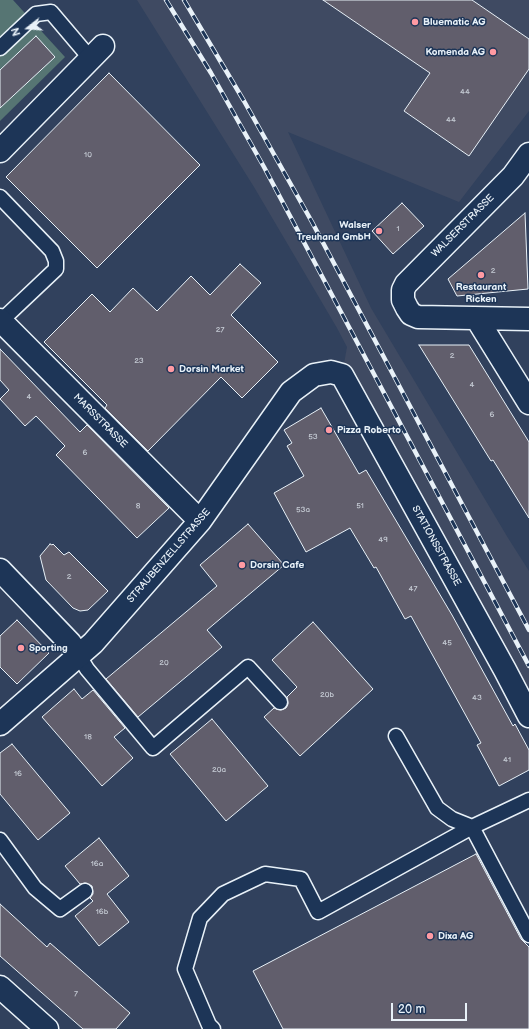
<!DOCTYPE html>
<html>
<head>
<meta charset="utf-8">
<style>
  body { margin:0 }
  #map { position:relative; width:529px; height:1029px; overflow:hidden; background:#31415d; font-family:"Balsamiq Sans",sans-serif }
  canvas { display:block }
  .north { position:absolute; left:8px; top:8px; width:40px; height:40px; -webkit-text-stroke:3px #1d3557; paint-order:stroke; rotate:253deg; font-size:11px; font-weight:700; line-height:16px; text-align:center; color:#e8f1f8 }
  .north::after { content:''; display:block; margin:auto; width:14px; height:18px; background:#e8f1f8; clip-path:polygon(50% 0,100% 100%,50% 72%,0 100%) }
  .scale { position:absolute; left:391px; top:1003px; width:76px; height:18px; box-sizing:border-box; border:2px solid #e8f1f8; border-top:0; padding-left:5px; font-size:12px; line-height:14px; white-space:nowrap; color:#e8f1f8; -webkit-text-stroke:3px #1d3557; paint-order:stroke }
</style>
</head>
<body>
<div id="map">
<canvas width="529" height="1029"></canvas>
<div class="north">N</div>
<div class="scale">20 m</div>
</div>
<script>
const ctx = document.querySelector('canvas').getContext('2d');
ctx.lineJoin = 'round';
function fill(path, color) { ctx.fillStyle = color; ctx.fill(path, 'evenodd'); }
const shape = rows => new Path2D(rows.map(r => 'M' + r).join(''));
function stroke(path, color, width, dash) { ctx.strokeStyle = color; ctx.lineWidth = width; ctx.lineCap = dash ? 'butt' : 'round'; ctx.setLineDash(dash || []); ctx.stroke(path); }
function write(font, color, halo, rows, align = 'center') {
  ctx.font = font + ' "Balsamiq Sans",sans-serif'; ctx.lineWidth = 3; ctx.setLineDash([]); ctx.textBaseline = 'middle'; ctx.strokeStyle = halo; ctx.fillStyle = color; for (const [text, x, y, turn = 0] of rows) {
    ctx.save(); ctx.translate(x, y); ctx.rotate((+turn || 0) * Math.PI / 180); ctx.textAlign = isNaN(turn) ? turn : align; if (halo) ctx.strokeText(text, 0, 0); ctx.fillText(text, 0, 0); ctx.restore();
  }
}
fill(shape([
  [137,0,529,0,529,111,459,202,288,132,371,308,508,538,529,571,529,716,342,375,347,347,337,328,254,187]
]), '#3f4a62');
fill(shape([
  [0,0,13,0,65,57,0,121]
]), '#567573');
const building = shape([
  [323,0,472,0,529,39,529,69,469,156,404,111,430,73,323,0],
  [36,36,55,57,0,108,0,70,36,36],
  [109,73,200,165,97,268,6,177,109,73],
  [402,203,424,226,393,254,372,231,402,203],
  [525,213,528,289,457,296,448,279,525,213],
  [240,264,261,283,231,315,278,362,242,398,221,377,148,451,105,408,107,405,44,342,92,294,110,312,133,288,157,311,191,276,210,295,240,264],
  [419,345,469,345,529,442,529,518,493,460,491,461,419,345],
  [0,349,80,432,87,425,169,508,137,538,56,455,65,446,36,416,25,426,0,399,9,390,0,380,0,349],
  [321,408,359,474,366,470,452,615,513,726,515,724,529,750,529,770,499,786,477,745,481,743,411,616,405,619,376,567,374,568,350,528,306,552,274,493,304,476,287,446,292,443,284,430,321,408],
  [248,524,284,565,207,630,222,647,138,717,106,679,217,586,200,565,248,524],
  [50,544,52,545,53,544,64,555,69,552,108,591,88,610,80,611,73,608,46,580,40,556,50,544],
  [17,620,49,653,17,684,0,667,0,636,17,620],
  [313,622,373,689,300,756,264,717,274,708,281,710,286,708,288,704,287,697,297,687,272,660,313,622],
  [74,689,82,699,93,690,125,728,114,737,133,758,102,786,42,717,74,689],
  [212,719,268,786,226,821,170,754,212,719],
  [12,744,70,813,38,840,0,794,0,753,12,744],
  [99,838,129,876,107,894,129,922,99,946,75,916,93,901,90,898,93,894,92,886,85,883,80,884,65,866,99,838],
  [476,854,521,939,529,947,529,1029,283,1029,253,971,476,854],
  [0,904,47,947,50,943,130,1013,116,1029,83,1029,0,956,0,904]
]);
fill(building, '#615e6c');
stroke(building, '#e8f1f8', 1);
const lane = shape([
  [0,48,36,14,51,12,90,58],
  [0,197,52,251,56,261,56,269,1,321],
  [79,656,87,669,153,748,248,667,280,702],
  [396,736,437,808,452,819,472,827,529,935],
  [0,840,35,888,60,909,85,891],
  [213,1029,209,1025,185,969,200,918,223,894,265,874,301,879,318,912,472,827,529,800]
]);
const street = shape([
  [0,151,103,46],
  [529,154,513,176,406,284,403,290,403,300,407,308,411,314,418,317,529,319],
  [477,319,529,403],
  [0,320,200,521],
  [0,570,70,643,79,656],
  [0,724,93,643,200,521,291,392,314,375,331,372,342,375,505,670,529,716],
  [0,987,47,1029]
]);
stroke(lane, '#e8f1f8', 17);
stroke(street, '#e8f1f8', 25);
stroke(lane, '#1d3557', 14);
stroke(street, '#1d3557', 22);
const rail = shape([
  [166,0,211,73,264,167,529,666],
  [184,0,244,101,312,222,529,630]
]);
stroke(rail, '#e8f1f8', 4.5);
stroke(rail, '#1d3557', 3, [9]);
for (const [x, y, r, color] of [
  [415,22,4,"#ff9aa2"],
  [493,52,4,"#ff9aa2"],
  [379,231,4,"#ff9aa2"],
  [481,275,4,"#ff9aa2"],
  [171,369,4,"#ff9aa2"],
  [329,430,4,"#ff9aa2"],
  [242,565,4,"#ff9aa2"],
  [21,648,4,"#ff9aa2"],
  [430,936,4,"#ff9aa2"]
]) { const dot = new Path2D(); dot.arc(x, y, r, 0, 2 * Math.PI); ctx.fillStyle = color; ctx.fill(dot); stroke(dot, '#1d3557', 1.5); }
write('8px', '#c6ccd5', null, [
  ["44",465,92],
  ["44",451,120],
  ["10",88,155],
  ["1",398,229],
  ["2",493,271],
  ["27",220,330],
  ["2",452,356],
  ["23",139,361],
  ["4",472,385],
  ["4",29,397],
  ["6",492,415],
  ["53",313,437],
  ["6",85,453],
  ["8",138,506],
  ["51",360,506],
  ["53a",303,510],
  ["49",383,540],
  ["2",69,577],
  ["47",413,589],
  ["45",447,643],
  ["20",164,663],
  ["20b",327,695],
  ["43",477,698],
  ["18",88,737],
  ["41",507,760],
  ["20a",219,770],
  ["16",18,774],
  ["16a",97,864],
  ["16b",102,912],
  ["7",76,994]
]);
write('bold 10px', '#e8f1f8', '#1d3557', [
  ["Bluematic AG",423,22],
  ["Komenda AG",485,52,"right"],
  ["Walser",371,225,"right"],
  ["Treuhand GmbH",371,237,"right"],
  ["Restaurant",481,287,"center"],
  ["Ricken",481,299,"center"],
  ["Dorsin Market",179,369],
  ["Pizza Roberto",337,430],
  ["Dorsin Cafe",250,565],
  ["Sporting",29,648],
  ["Dixa AG",438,936]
], 'left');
write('10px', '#e8f1f8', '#1d3557', [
  ["WALSERSTRASSE",463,226,-45],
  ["MARSSTRASSE",100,421,45],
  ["STATIONSSTRASSE",436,546,61],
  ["STRAUBENZELLSTRASSE",169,556,-49]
]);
</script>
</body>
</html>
